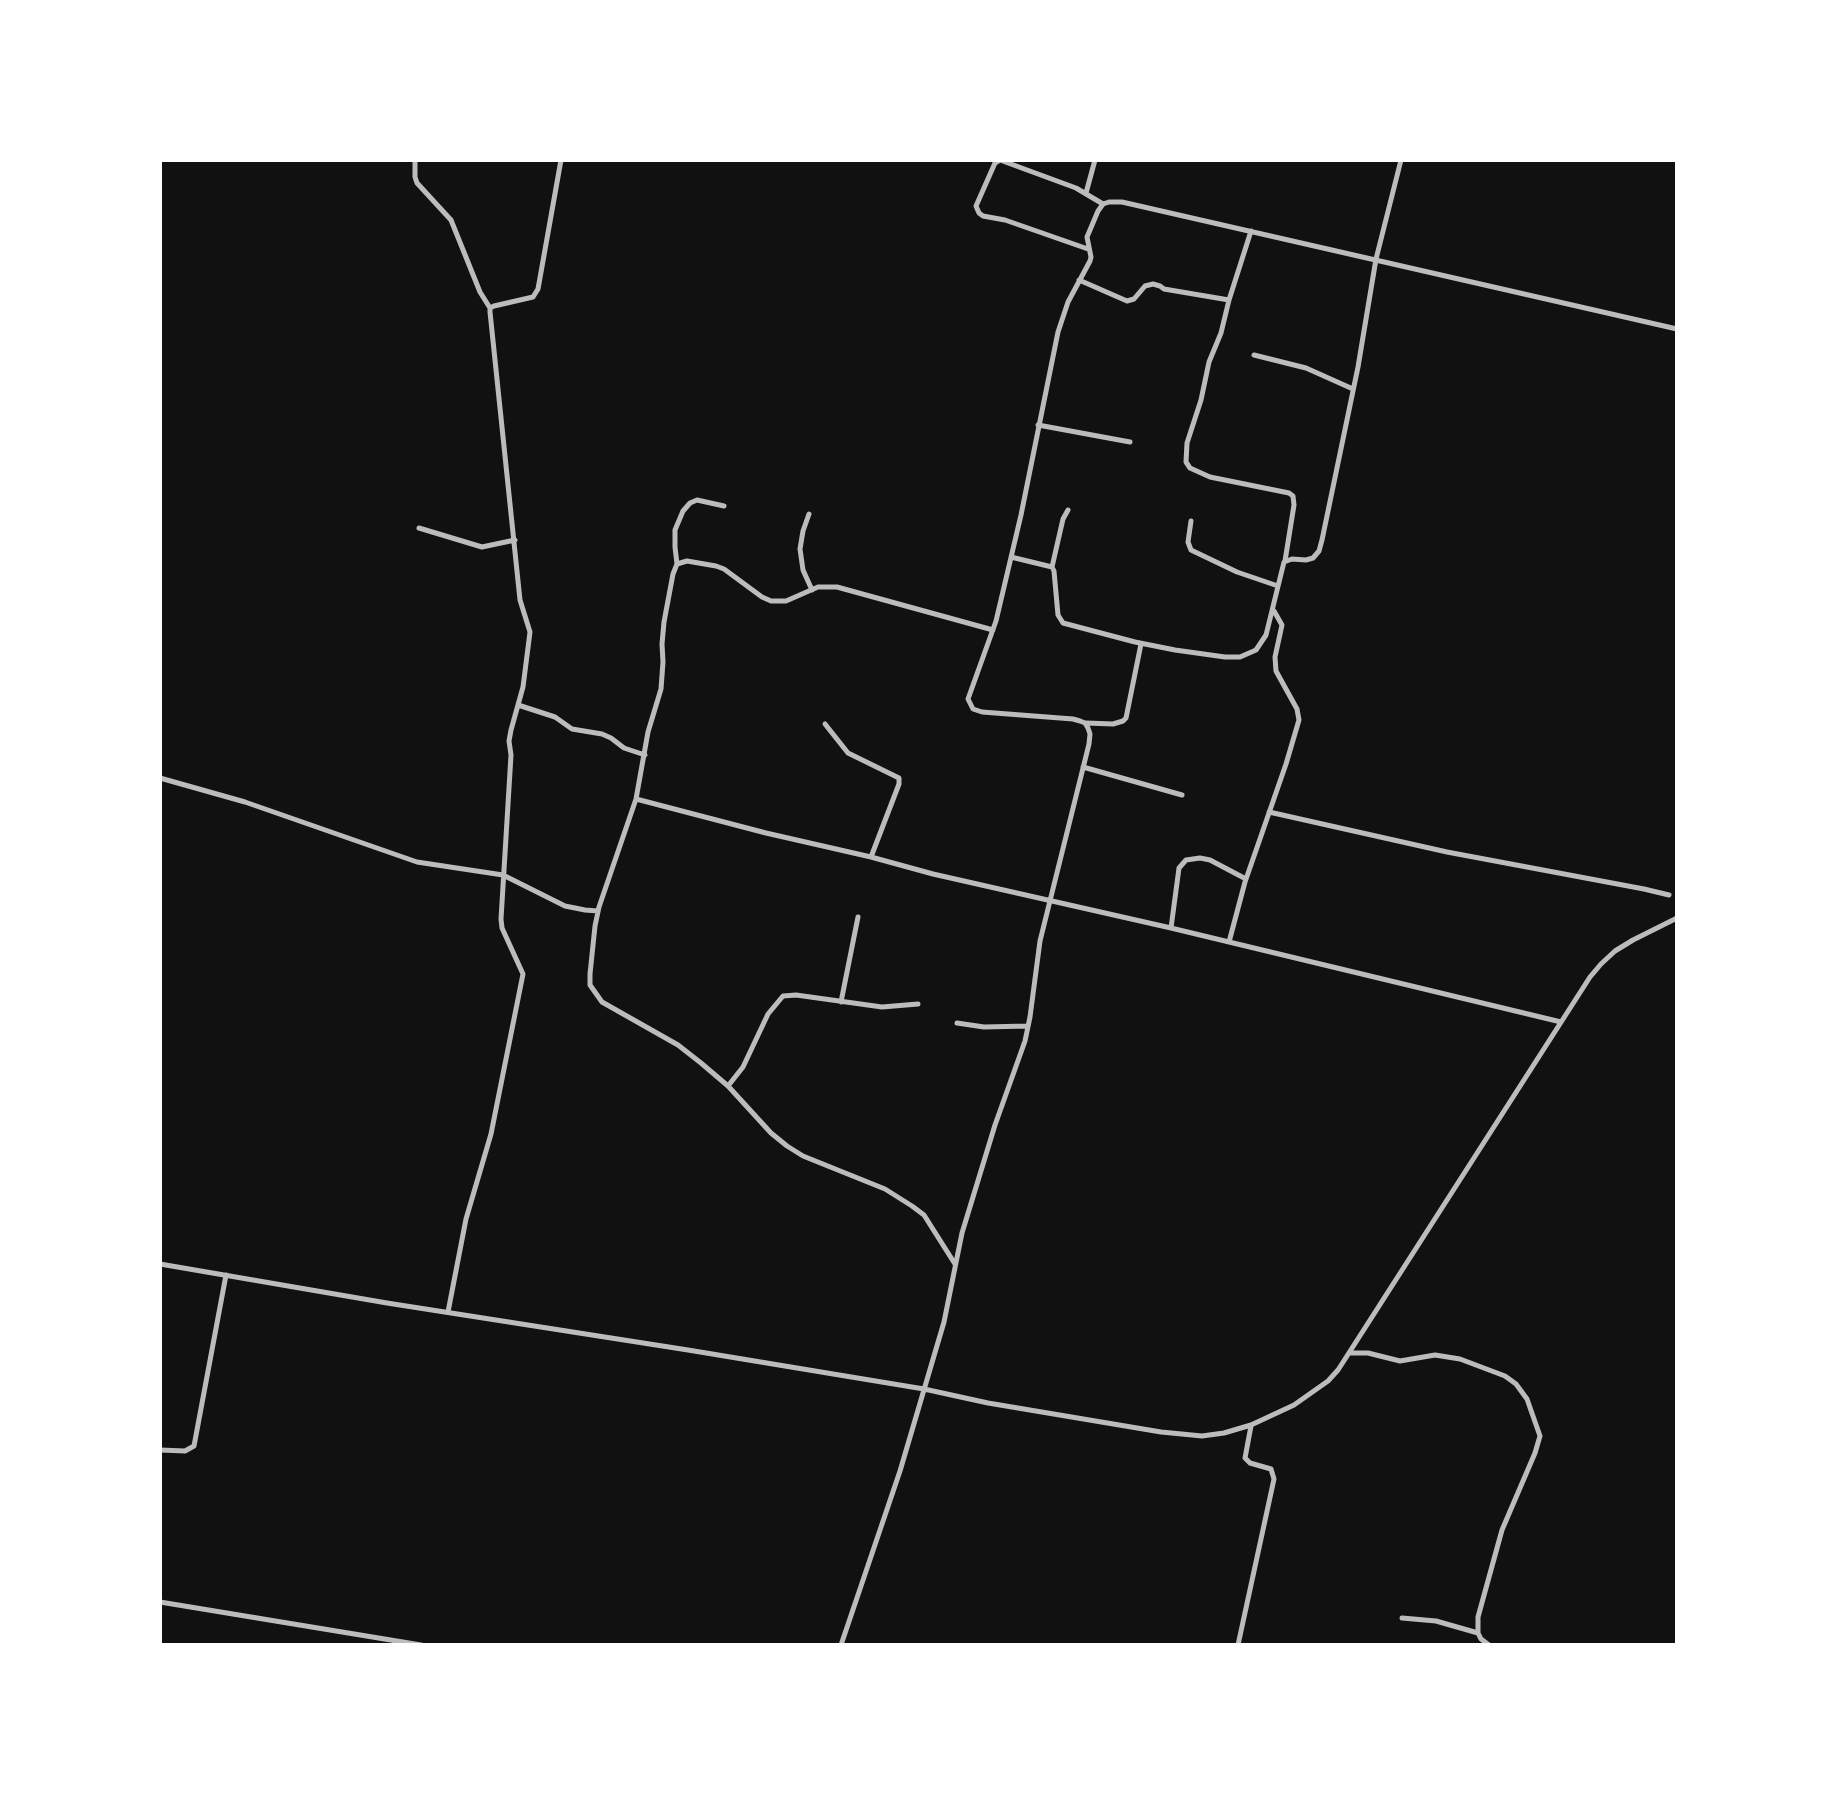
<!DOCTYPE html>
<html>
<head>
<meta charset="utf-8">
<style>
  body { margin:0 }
  #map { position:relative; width:1837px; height:1805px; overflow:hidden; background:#111; font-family:Figtree,sans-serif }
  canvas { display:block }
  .frame { position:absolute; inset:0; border:162px solid #fff; pointer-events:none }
</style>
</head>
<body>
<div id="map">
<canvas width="1837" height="1805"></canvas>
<div class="frame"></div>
</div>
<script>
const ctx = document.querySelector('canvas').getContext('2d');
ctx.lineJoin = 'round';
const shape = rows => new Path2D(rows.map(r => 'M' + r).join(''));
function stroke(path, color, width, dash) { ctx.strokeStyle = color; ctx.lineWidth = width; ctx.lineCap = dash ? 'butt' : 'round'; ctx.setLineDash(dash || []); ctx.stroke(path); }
stroke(shape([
  [415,160,415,177,417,183,451,220,480,292,490,308],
  [1086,193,1095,160],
  [1251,231,1229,300,1221,333,1209,362,1201,400,1187,443,1186,462,1190,468,1210,477,1289,493,1293,496,1294,505,1285,561],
  [1088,249,1005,220,983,216,979,213,976,206,995,163,1000,160,1076,188,1103,204],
  [1079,280,1127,301,1134,299,1145,286,1153,284,1160,286,1164,289,1229,300],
  [1254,355,1306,368,1353,389],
  [1038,425,1130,442],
  [809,514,803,531,800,549,803,570,812,590],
  [1191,521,1188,542,1191,550,1237,572,1278,586],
  [419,528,482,547,515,540],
  [1011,557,1052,567,1054,571,1058,615,1063,623,1135,642,1175,650,1225,657,1240,657,1256,650,1266,635,1284,562,1292,559,1306,560,1313,558,1319,551,1322,540,1358,367,1376,259,1401,160],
  [677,564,675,547,675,530,683,511,690,503,697,500,724,506],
  [1052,567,1063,519,1068,510],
  [518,705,555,717,572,729,602,734,611,738,624,748,645,755],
  [1086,723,1113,724,1123,721,1126,718,1141,644],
  [825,724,848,753,899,778,899,784,871,857],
  [1083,767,1182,795],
  [160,778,245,802,417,862,503,875,565,906,585,910,598,911],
  [636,799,766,833,871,857,933,874,1171,928,1561,1022],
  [1269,812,1447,852,1644,889,1669,895],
  [1171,928,1179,868,1186,860,1200,858,1210,860,1246,879],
  [1229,942,1245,882,1286,764,1299,720,1297,709,1276,671,1275,657,1282,625,1274,611],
  [841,1002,858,917],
  [957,1023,984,1027,1027,1026],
  [728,1086,743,1067,768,1014,783,996,796,995,882,1007,918,1004],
  [160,1264,387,1303,688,1350,924,1389,988,1403,1161,1432,1202,1436,1224,1433,1251,1425,1294,1405,1328,1381,1338,1370,1590,977,1601,964,1615,951,1633,940,1677,918],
  [955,1264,924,1215,912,1206,885,1189,803,1156,787,1146,771,1133,728,1086,701,1063,678,1045,602,1002,590,985,590,974,595,926,599,907,636,799,648,732,661,689,663,662,662,644,664,622,673,574,677,564,687,561,716,566,724,569,762,597,771,601,786,601,818,587,837,587,993,630],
  [446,1312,448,1312,466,1219,491,1134,523,974,502,928,501,919,511,755,509,741,511,730,523,687,530,632,520,600,490,312,490,308,494,306,533,297,538,289,561,160],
  [1350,1353,1368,1353,1400,1361,1435,1355,1460,1359,1505,1376,1516,1384,1527,1399,1540,1436,1535,1453,1502,1530,1478,1617,1478,1633,1481,1639,1489,1645],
  [160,1450,185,1451,194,1446,226,1275],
  [160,1602,421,1645],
  [1402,1618,1436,1621,1478,1633],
  [841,1645,900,1471,944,1322,962,1233,995,1125,1025,1041,1030,1017,1040,941,1089,744,1090,734,1088,728,1085,723,1080,721,1073,719,982,712,973,709,968,699,996,621,1021,515,1058,332,1068,302,1090,261,1091,257,1087,237,1098,211,1103,204,1109,202,1122,202,1677,329],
  [1238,1645,1274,1479,1271,1469,1250,1463,1245,1458,1251,1426]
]), '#bcbcbc', 5);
</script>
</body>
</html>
